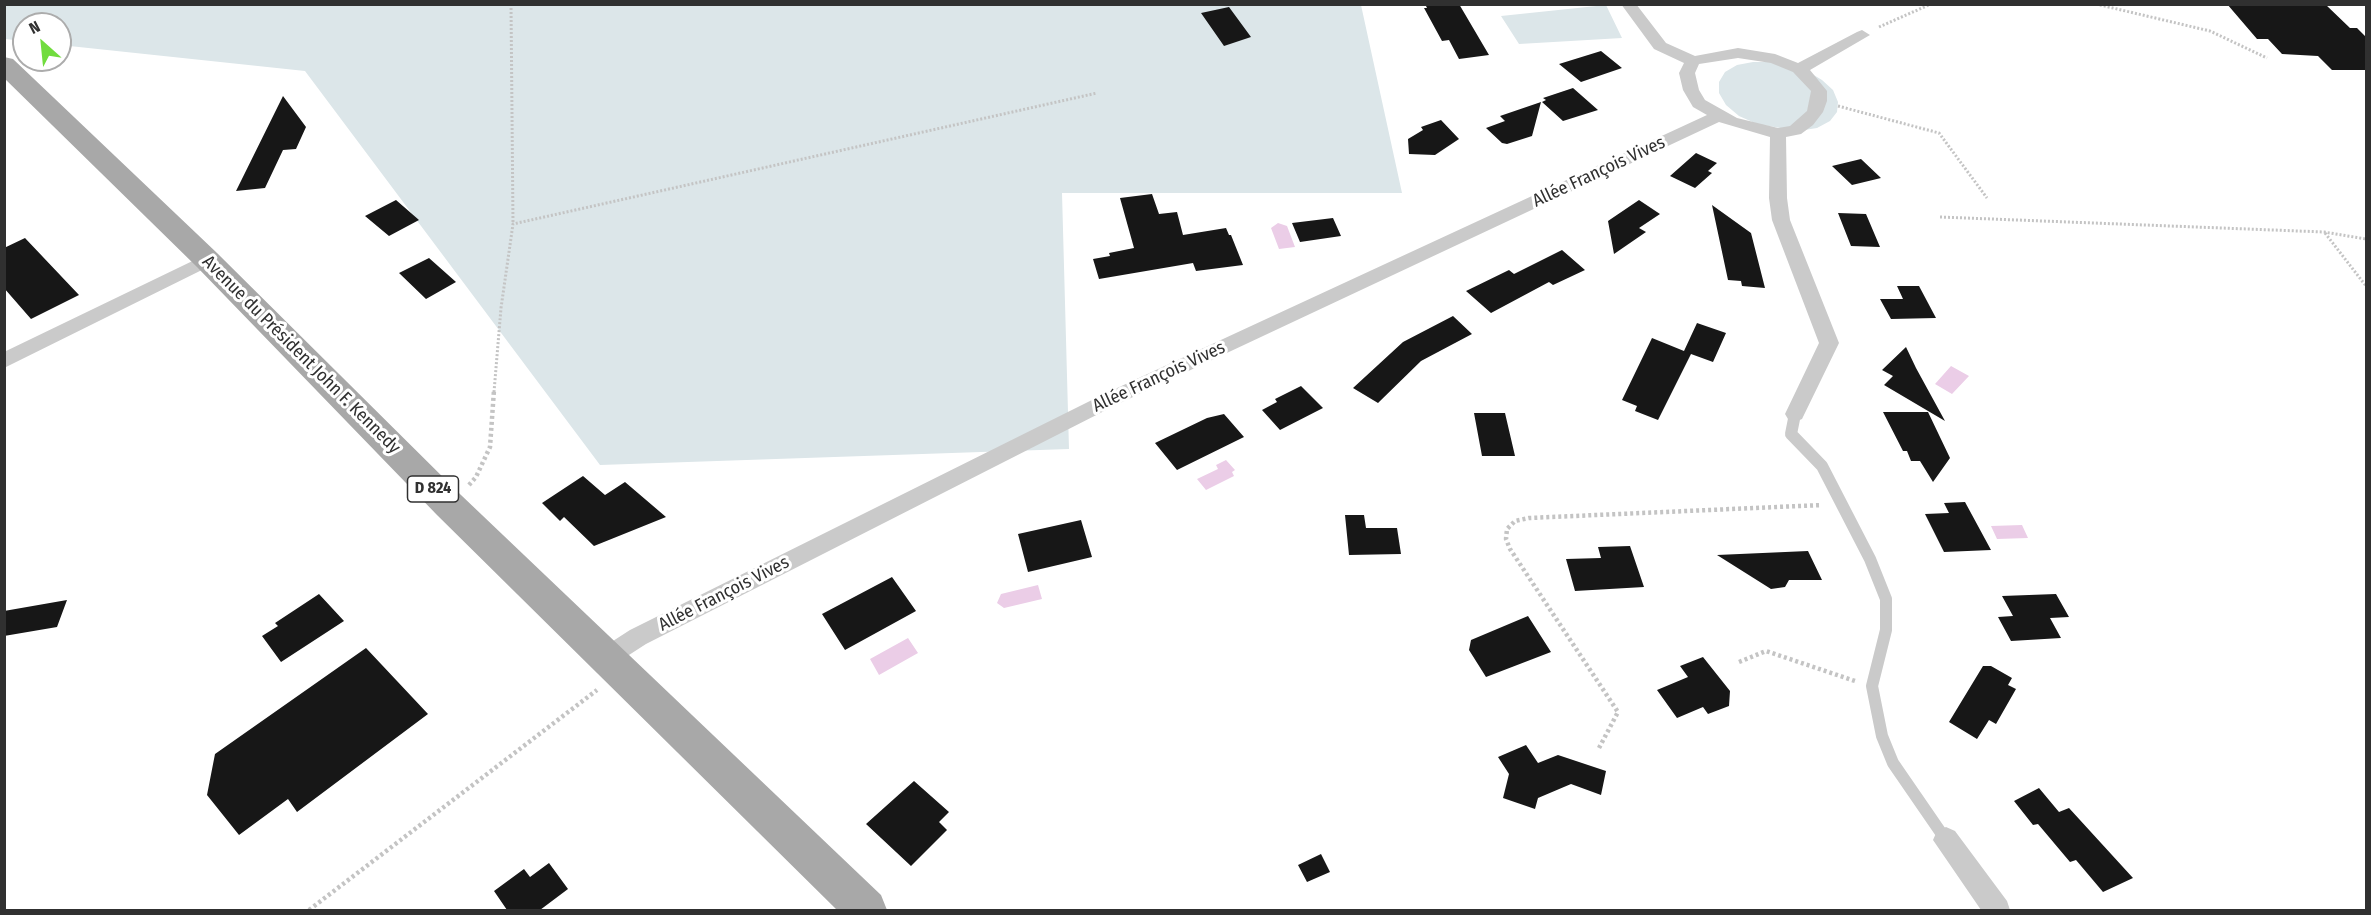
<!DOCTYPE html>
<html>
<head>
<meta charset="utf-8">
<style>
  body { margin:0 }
  #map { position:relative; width:2371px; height:915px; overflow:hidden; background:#fff; font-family:"Fira Sans Condensed",sans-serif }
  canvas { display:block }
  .frame { position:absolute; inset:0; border:6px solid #303030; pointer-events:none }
  .north { position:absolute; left:12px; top:12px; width:60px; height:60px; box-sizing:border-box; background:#fff; border:2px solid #acacac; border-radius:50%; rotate:333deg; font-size:16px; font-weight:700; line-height:24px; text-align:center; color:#303030 }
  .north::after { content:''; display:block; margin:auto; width:21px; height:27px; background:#71dc3e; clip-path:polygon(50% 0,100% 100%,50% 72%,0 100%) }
</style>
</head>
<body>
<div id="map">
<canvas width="2371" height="915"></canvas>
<div class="frame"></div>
<div class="north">N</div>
</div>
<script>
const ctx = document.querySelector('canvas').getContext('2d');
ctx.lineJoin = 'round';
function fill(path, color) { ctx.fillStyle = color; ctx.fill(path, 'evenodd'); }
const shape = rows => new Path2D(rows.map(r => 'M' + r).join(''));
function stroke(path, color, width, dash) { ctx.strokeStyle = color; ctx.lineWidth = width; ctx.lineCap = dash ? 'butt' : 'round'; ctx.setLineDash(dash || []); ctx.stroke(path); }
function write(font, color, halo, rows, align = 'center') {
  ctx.font = font + ' "Fira Sans Condensed",sans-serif'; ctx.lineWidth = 6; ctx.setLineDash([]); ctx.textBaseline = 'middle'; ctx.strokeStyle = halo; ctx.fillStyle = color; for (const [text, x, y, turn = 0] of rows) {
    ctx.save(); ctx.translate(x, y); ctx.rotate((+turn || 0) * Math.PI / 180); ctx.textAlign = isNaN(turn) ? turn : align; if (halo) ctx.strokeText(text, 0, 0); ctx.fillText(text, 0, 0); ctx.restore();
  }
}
fill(shape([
  [5,4,1361,5,1402,193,1062,193,1069,449,600,465,305,71,60,45,60,24,24,24,24,41,5,39],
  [1606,5,1622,38,1519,44,1501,16],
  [1753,62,1771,62,1807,71,1822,80,1833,90,1838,102,1837,112,1830,121,1817,128,1798,131,1757,124,1739,116,1726,105,1719,93,1719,82,1725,72,1737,65]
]), '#dce6e9');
fill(shape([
  [1278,223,1287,226,1295,247,1279,249,1271,228],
  [1951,366,1969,376,1952,394,1935,384],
  [1226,460,1235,470,1232,472,1234,476,1206,490,1197,479,1218,469,1216,465],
  [2022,525,2028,538,1997,539,1991,526],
  [1038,585,1042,599,1004,608,997,603,1001,594],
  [908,638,918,653,879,675,870,659]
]), '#ebcde7');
fill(shape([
  [1425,4,1459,4,1489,55,1459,59,1449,40,1442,41,1424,8,1427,8],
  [2227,4,2325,4,2350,28,2357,28,2367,38,2367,70,2332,70,2318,56,2282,54,2268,39,2257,39],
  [1229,7,1251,37,1224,46,1201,13],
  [1601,51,1622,68,1581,82,1559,64],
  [1573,88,1598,110,1563,121,1542,102,1546,100,1543,98],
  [283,96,306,127,296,149,283,150,265,188,236,191],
  [1541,102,1532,136,1507,144,1502,143,1486,128,1505,121,1500,116],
  [1441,120,1459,139,1435,155,1409,154,1408,139,1423,130,1421,127],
  [1696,153,1717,163,1708,171,1712,173,1695,188,1670,176],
  [1861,159,1881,178,1852,185,1832,166],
  [1152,194,1159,214,1177,212,1183,235,1226,228,1229,235,1231,235,1243,265,1196,271,1193,263,1099,279,1093,259,1110,256,1109,253,1134,248,1120,198],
  [396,200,419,220,389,236,365,216],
  [1639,200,1660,214,1639,228,1646,232,1614,254,1608,221],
  [1712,205,1751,233,1765,288,1742,286,1741,281,1728,280],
  [1838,213,1866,214,1880,247,1851,246],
  [1333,218,1341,236,1300,242,1292,223],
  [25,238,79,295,31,319,4,288,4,248],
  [1562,250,1585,270,1553,285,1549,282,1491,313,1466,291,1509,270,1514,274],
  [429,258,456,282,426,299,399,273],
  [1897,286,1919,286,1936,318,1891,319,1880,299,1903,299],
  [1453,316,1472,334,1421,361,1378,403,1353,388,1403,342],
  [1697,323,1726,333,1713,362,1691,354,1658,420,1635,411,1637,406,1622,400,1652,338,1684,351],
  [1906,347,1916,368,1945,421,1884,385,1893,376,1882,370],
  [1301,386,1323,408,1280,430,1262,410,1277,402,1275,399],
  [1883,412,1928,412,1950,458,1933,482,1920,461,1911,461,1907,451,1903,451],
  [1474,413,1505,413,1515,456,1482,456],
  [1224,414,1244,437,1177,470,1155,443,1207,418],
  [583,476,605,495,625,482,666,517,594,546,564,517,560,521,542,503],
  [1965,502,1991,550,1944,552,1925,514,1949,513,1944,503],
  [1345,515,1364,515,1366,528,1397,528,1401,554,1349,555],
  [1081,520,1092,557,1028,572,1018,534],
  [1630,546,1644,587,1575,591,1566,559,1601,558,1598,547],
  [1808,551,1822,580,1789,580,1785,587,1771,589,1717,555],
  [892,577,916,611,845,650,822,614],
  [319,594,344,621,281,662,262,636,278,626,275,623],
  [2056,594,2069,617,2050,618,2061,638,2011,641,1998,617,2013,616,2002,596],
  [67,600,57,627,4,636,4,611],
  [1528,616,1551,652,1486,677,1469,650,1471,640],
  [366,648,428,714,297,812,288,799,239,835,207,795,215,754],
  [1703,657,1730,691,1729,706,1708,714,1703,707,1677,718,1657,690,1688,677,1680,666],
  [1983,666,1991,666,2012,678,2008,685,2016,689,1996,724,1989,720,1977,739,1949,722],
  [1526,745,1538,763,1558,755,1606,771,1601,795,1571,784,1538,798,1535,809,1503,798,1509,774,1498,757],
  [914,781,949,812,939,822,947,830,911,866,866,824],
  [2039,788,2059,812,2069,808,2133,878,2103,892,2076,860,2070,862,2038,824,2033,825,2014,801],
  [1321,854,1330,872,1307,882,1298,865],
  [549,863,568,889,540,910,507,910,494,891,524,869,530,877]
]), '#171717');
stroke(shape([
  [511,4,513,224],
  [2096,4,2210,31,2267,58],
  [1879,27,1931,4],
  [1838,106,1939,133,1987,198],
  [1940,217,2324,232,2366,239],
  [2325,233,2366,286],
  [494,392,501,308,513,224,1097,93]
]), '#c4c4c4', 3, [2, 2]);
stroke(shape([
  [469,485,476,477,490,447,494,390],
  [1739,662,1766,651,1855,681],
  [1599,748,1618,712,1510,549,1506,539,1507,529,1515,521,1529,518,1822,505],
  [309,910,597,690]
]), '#c4c4c4', 4.5, [3, 3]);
stroke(shape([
  [1795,414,1791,434,1822,466,1870,559,1886,599,1886,630,1872,686,1882,736,1893,763,1946,840]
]), '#cacaca', 12);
fill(shape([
  [1621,4,1636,4,1666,43,1695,56,1738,48,1775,54,1798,63,1857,32,1862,30,1870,35,1810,70,1827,91,1827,101,1823,112,1813,125,1801,134,1786,137,1787,198,1790,220,1839,343,1802,419,1795,422,1788,419,1785,414,1819,343,1772,220,1769,198,1770,137,1719,122,1116,405,646,644,615,664,607,667,599,664,595,657,599,650,630,630,1102,395,1707,115,1693,107,1683,90,1679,73,1684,63,1654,49,1621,4],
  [1738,58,1771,63,1793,72,1811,91,1807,111,1790,126,1778,128,1737,118,1705,100,1699,90,1695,73,1699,64,1738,58],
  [207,254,214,256,216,260,214,264,4,368,4,352,207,254],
  [1946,827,1955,831,2007,901,2010,910,1981,910,1933,840,1937,831,1946,827]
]), '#cacaca');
fill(shape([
  [4,57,13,59,217,253,461,495,881,895,887,910,837,910,437,515,197,267,4,78,4,57]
]), '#a8a8a8');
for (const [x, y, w] of [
  [433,489,51]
]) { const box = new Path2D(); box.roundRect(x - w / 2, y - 13, w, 26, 4.5); ctx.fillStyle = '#fff'; ctx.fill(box); stroke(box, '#303030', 1.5); }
write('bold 16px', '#303030', null, [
  ["D 824",433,489]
]);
write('18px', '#303030', '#fff', [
  ["Allée François Vives",1599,172,-25],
  ["Avenue du Président John F. Kennedy",301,355,45],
  ["Allée François Vives",1159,377,-25],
  ["Allée François Vives",724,594,-27]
]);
</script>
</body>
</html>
